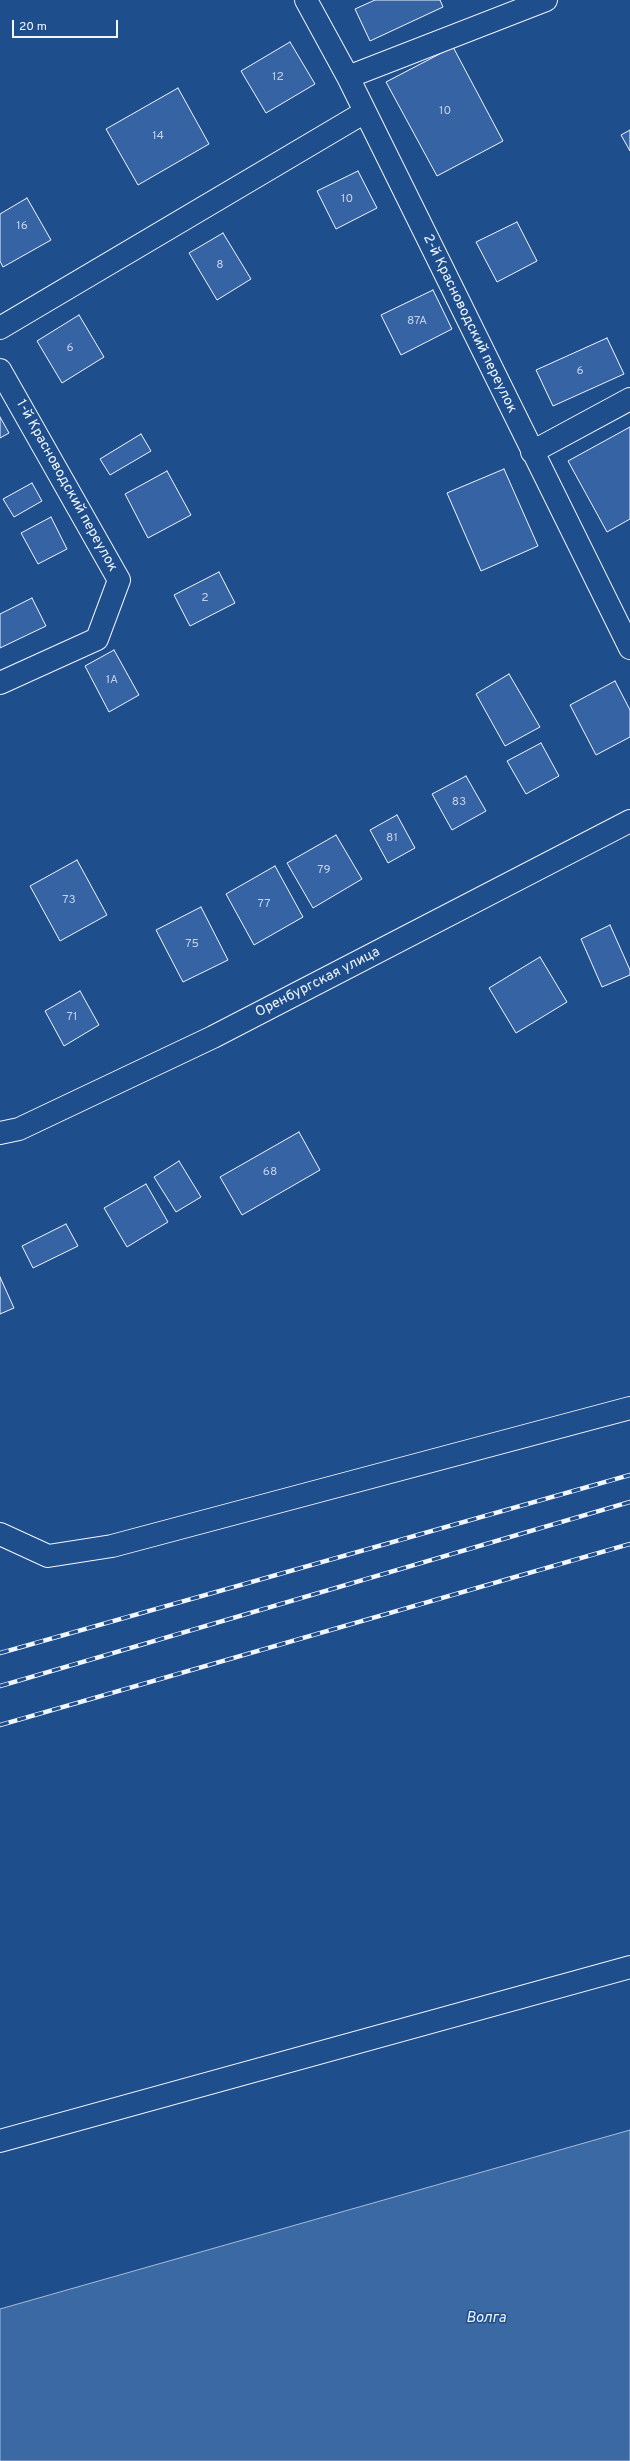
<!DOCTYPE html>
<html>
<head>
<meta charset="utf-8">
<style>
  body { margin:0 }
  #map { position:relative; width:630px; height:2461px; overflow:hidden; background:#1f4e8c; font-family:Overpass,sans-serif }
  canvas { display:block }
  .scale { position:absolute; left:12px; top:20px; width:106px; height:18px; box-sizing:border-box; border:2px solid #f2f6ff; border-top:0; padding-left:5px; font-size:12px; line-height:14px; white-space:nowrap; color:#f2f6ff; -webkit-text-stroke:3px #1f4e8c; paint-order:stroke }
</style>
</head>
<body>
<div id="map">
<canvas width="630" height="2461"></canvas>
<div class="scale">20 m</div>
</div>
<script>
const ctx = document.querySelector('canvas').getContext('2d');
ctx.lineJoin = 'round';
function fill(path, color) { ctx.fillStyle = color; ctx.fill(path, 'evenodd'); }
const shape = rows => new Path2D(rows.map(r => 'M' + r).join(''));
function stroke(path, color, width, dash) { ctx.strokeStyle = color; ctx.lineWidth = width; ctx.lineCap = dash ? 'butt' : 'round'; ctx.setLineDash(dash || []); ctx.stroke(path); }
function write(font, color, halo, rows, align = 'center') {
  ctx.font = font + ' Overpass,sans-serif'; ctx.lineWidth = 3; ctx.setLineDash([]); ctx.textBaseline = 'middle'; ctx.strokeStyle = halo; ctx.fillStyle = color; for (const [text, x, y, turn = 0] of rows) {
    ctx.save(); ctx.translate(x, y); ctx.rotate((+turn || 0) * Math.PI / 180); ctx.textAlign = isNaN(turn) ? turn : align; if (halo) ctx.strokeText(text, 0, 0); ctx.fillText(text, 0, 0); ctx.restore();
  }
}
const water = shape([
  [630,2130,630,2461,0,2461,0,2309,630,2130]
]);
fill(water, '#3b69a3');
stroke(water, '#a8bbd7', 1);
const building = shape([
  [375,0,440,0,443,7,370,41,355,9,375,0],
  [290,42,315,84,266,113,241,71,290,42],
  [453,47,503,141,437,176,386,82,453,47],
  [178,88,209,144,138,185,106,129,178,88],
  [630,130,630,151,621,135,630,130],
  [358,171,377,208,336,229,317,191,358,171],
  [27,198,51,240,3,267,0,261,0,214,27,198],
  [517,222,537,261,497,282,476,242,517,222],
  [223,233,251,279,217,300,189,253,223,233],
  [433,290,452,329,401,355,381,315,433,290],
  [79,315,104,357,62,383,37,341,79,315],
  [607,338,624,374,553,406,536,370,607,338],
  [0,417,9,433,0,438,0,417],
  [630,427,630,519,607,532,568,461,630,427],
  [141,434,151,451,110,475,100,459,141,434],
  [504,469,538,546,481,571,447,493,504,469],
  [167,471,191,515,148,538,125,494,167,471],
  [32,483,42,501,14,517,3,499,32,483],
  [51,517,67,549,38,564,21,533,51,517],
  [219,572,235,603,190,626,174,595,219,572],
  [32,598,46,626,0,648,0,614,32,598],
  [114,650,139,695,109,712,85,666,114,650],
  [509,674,540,727,505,746,476,694,509,674],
  [615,681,630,710,630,737,596,755,570,705,615,681],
  [541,743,559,776,526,794,507,761,541,743],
  [466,776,486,811,452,830,432,794,466,776],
  [397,815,415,848,388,863,370,830,397,815],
  [336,835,362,879,313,908,287,863,336,835],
  [77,860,107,915,60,941,30,886,77,860],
  [275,866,303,917,254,945,226,894,275,866],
  [201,907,228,960,183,982,156,930,201,907],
  [610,925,630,970,630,975,602,987,581,939,610,925],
  [540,957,567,1002,516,1033,489,988,540,957],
  [80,991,99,1025,64,1046,45,1011,80,991],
  [299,1132,320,1170,242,1215,220,1177,299,1132],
  [179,1161,201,1197,176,1212,154,1177,179,1161],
  [146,1184,168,1222,127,1247,104,1208,146,1184],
  [66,1224,78,1246,33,1268,22,1246,66,1224],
  [0,1277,14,1308,0,1314,0,1277]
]);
fill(building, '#3563a3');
stroke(building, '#f2f6ff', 1);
const minor = shape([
  [306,0,348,77,630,648],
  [348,77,546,0],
  [0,328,365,112],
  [0,370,119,580,97,639,0,683],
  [532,452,630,399],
  [0,1133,19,1129,213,1037,630,821],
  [0,1534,48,1556,112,1546,630,1408],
  [0,2141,630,1967]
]);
stroke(minor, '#f2f6ff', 24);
stroke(minor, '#1f4e8c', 22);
const rail = shape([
  [0,1653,630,1475],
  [0,1686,630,1502],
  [0,1725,630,1544]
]);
stroke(rail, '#f2f6ff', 4.5);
stroke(rail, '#1f4e8c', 3, [9]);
write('12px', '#c3d1e8', null, [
  ["12",278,78],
  ["10",445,112],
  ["14",158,137],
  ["10",347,200],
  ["16",22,227],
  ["8",220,266],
  ["87А",417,322],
  ["6",70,349],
  ["6",580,372],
  ["2",205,599],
  ["1А",112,681],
  ["83",459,803],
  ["81",392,839],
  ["79",324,871],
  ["73",69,901],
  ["77",264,905],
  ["75",192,945],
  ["71",72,1018],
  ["68",270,1173]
]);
write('14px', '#f2f6ff', '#1f4e8c', [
  ["2-й Красноводский переулок",469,324,64],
  ["1-й Красноводский переулок",66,486,61],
  ["Оренбургская улица",318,983,-27]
]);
write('italic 15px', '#f2f6ff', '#1f4e8c', [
  ["Волга",486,2319]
]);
</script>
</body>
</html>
